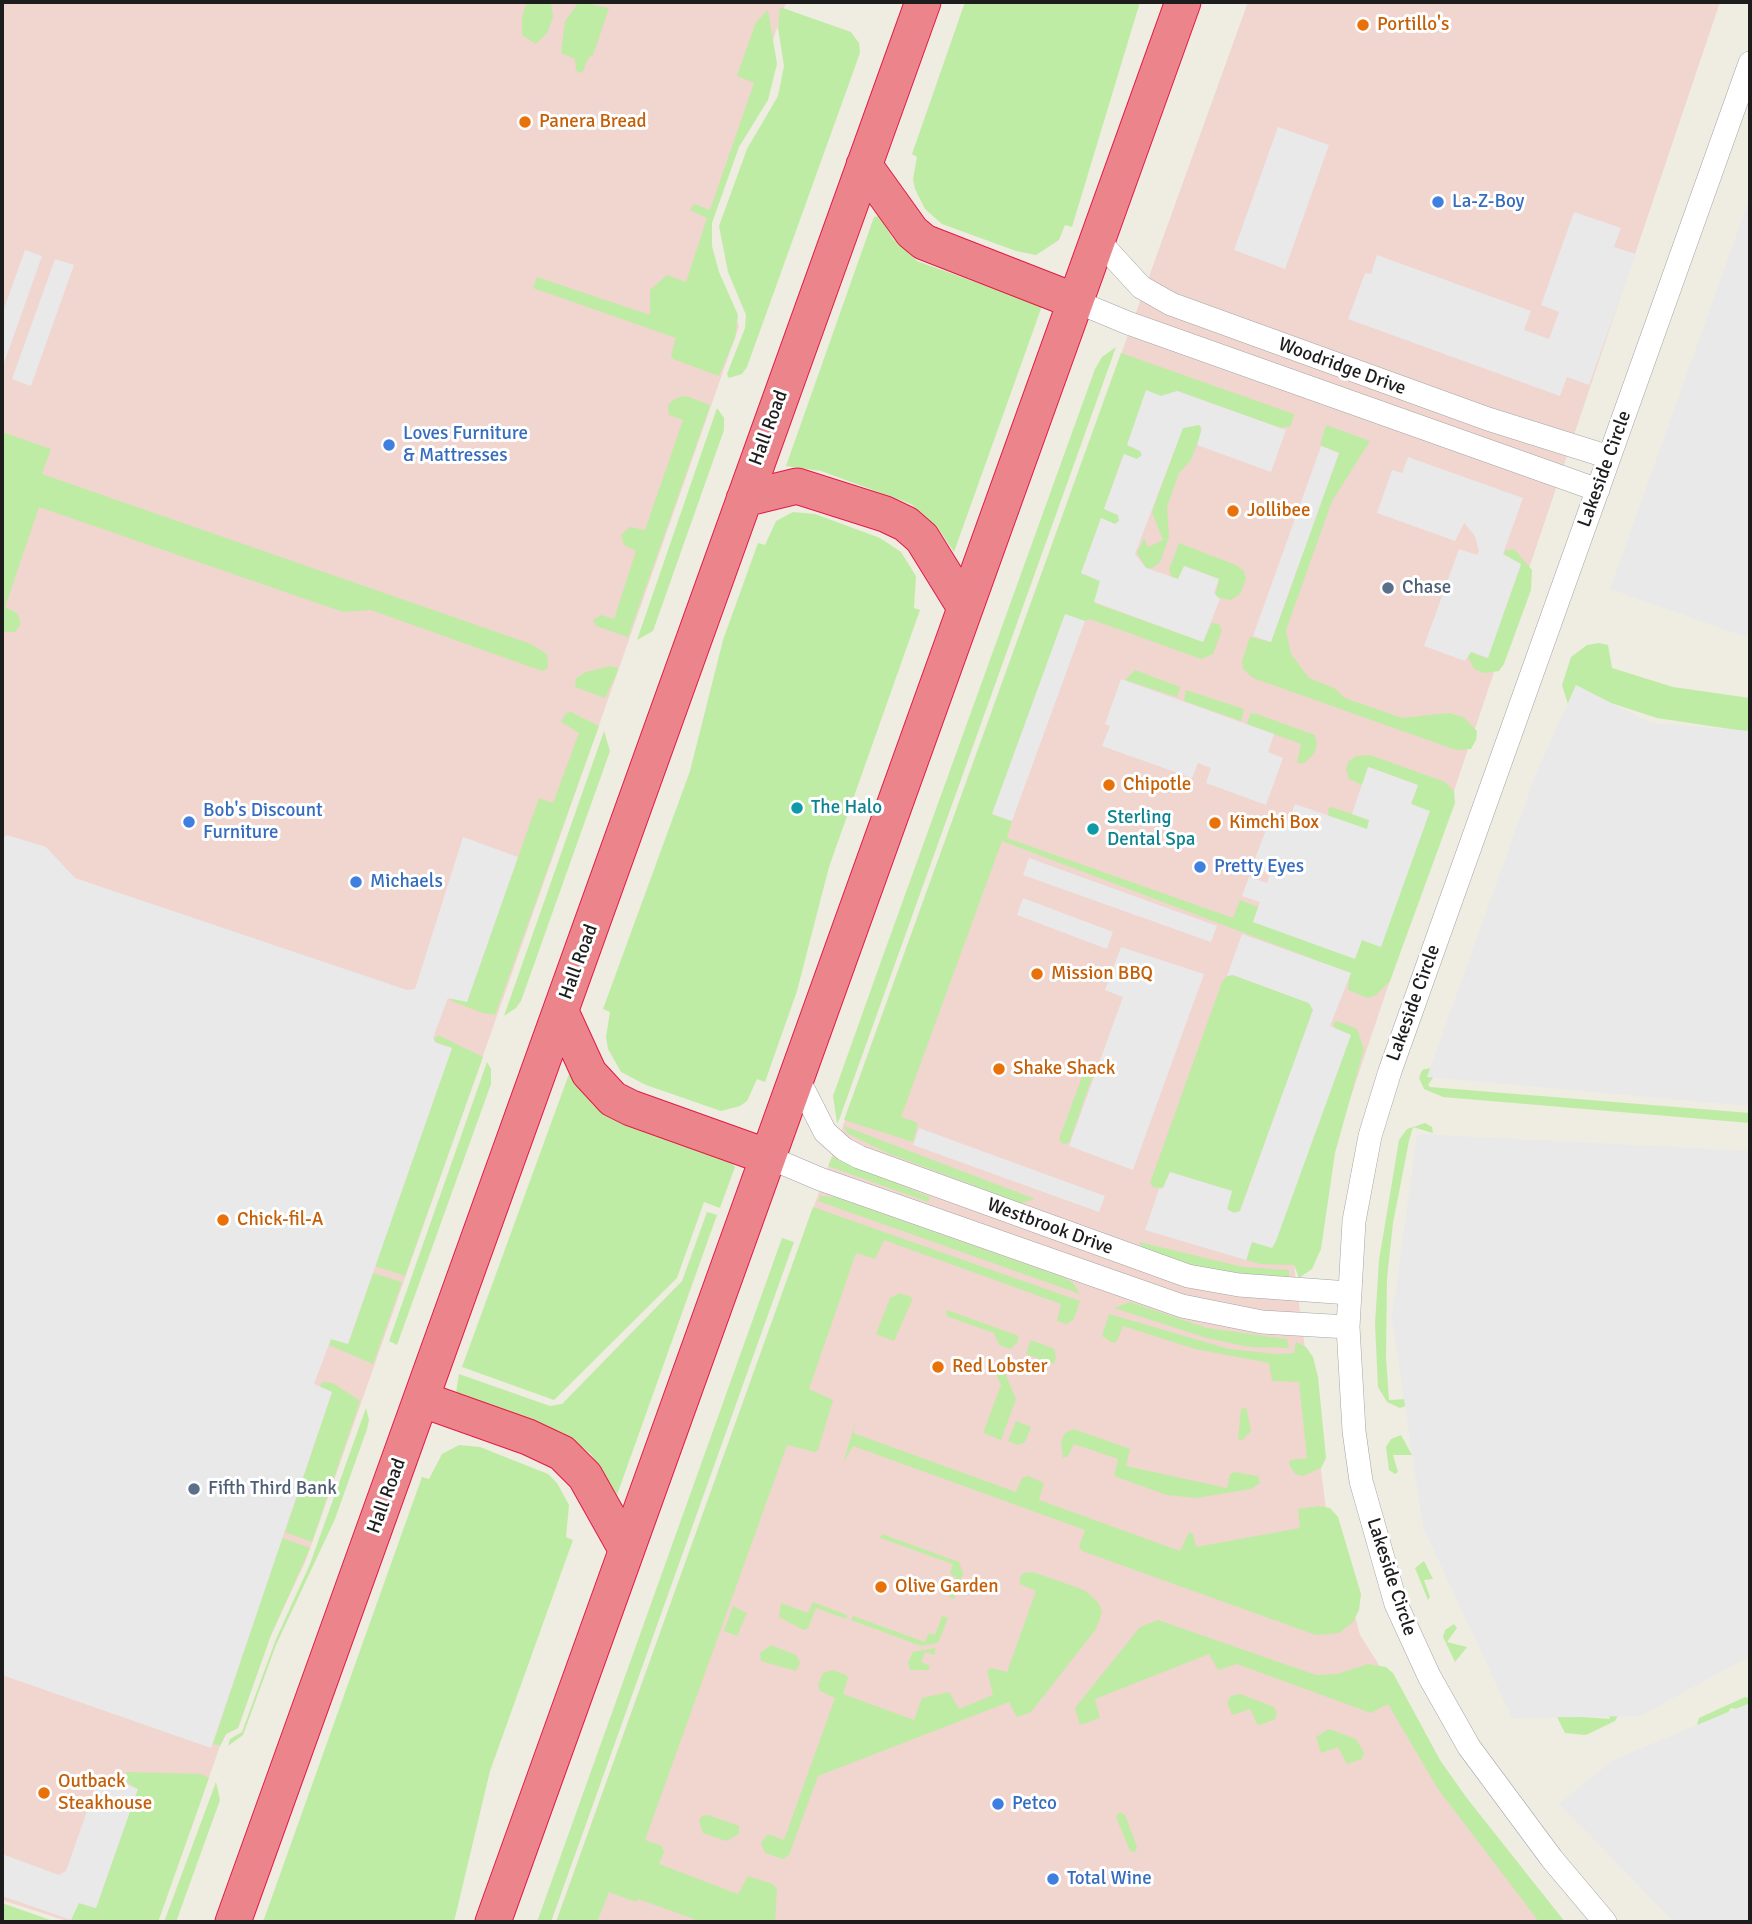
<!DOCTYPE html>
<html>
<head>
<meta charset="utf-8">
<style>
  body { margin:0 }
  #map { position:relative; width:1752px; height:1924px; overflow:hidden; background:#efece2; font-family:Signika,sans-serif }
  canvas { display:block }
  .frame { position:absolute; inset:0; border:4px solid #1d1d1d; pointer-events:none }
</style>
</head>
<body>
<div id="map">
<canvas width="1752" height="1924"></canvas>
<div class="frame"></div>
</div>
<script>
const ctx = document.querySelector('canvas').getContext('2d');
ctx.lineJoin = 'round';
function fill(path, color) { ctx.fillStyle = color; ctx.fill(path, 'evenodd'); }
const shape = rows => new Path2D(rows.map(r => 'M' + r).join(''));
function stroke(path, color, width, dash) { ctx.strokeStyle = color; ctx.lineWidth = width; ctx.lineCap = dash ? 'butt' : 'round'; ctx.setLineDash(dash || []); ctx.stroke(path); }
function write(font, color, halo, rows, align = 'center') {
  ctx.font = font + ' Signika,sans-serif'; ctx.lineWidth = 6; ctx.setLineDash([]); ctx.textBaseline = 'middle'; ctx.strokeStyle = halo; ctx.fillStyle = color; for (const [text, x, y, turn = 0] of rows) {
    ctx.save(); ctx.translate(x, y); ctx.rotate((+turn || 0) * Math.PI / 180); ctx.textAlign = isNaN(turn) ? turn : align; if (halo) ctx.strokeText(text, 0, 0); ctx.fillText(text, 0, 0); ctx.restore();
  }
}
fill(shape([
  [2,2,786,2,703,243,739,326,306,1560,271,1635,238,1728,226,1734,220,1746,158,1922,70,1922,2,1900],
  [1248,2,1720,2,1294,1265,1326,1509,1360,1635,1542,1922,556,1922]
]), '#f1d5cf');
fill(shape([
  [527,2,551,2,553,17,547,33,536,44,522,35,522,16],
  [579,2,609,8,593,55,589,57,582,73,576,71,575,59,561,53,565,21],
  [965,2,1140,2,1072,227,1065,225,1059,240,1036,255,1016,251,942,224,925,209,915,189,913,179,917,157,912,154],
  [780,7,851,32,859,43,860,53,747,367,742,374,729,378,727,374,745,328,746,315,728,272,719,226,747,149,778,96,784,66,778,28],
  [768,10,777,64,768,100,739,147,712,223,712,246,719,272,738,315,735,338,719,376,673,359,671,355,676,338,533,288,537,277,650,315,650,290,667,275,686,282,707,218,690,210,694,204,710,210,754,83,737,76,756,22],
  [879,216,893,239,917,261,1042,306,954,552,938,528,911,504,821,471,786,466,874,217],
  [1116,347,839,1120,837,1123,833,1096,884,953,1095,369,1102,357],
  [1121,353,1294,414,1293,420,1290,426,1280,428,1178,391,1161,396,1147,391,1127,445,1140,451,1142,455,1137,459,1123,455,1104,509,1118,515,1119,521,1115,524,1101,519,1081,573,1100,581,1095,603,1203,642,1212,623,1219,624,1222,630,1213,654,1201,659,1090,619,1085,621,1065,615,992,814,1012,821,1007,838,1233,918,1240,900,1258,907,1253,922,1362,940,1381,947,1411,804,1418,785,1369,767,1362,785,1349,779,1346,770,1348,762,1356,756,1370,755,1445,782,1454,791,1455,803,1390,981,1376,995,1368,998,1348,990,1350,973,1002,841,901,1117,918,1123,913,1142,844,1120],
  [686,396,710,405,709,409,628,637,596,626,593,620,601,615,614,619,636,551,624,545,621,535,630,527,645,530,683,420,669,415,668,405,676,398],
  [717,408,724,418,724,430,653,631,637,640],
  [1192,424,1200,425,1201,434,1191,460,1179,473,1167,507,1169,537,1160,562,1152,568,1146,568,1137,553,1144,538,1148,547,1163,540,1152,512,1183,427],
  [1326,425,1370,441,1332,501,1286,630,1291,654,1309,678,1334,688,1345,698,1402,718,1449,713,1463,717,1477,731,1476,740,1471,749,1456,750,1253,678,1243,669,1242,661,1250,637,1271,642,1339,453,1320,445],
  [2,432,51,449,42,474,531,644,547,654,548,668,542,671,371,610,343,612,39,507,5,607,17,613,21,624,15,632,2,632],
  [793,512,815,514,880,538,901,552,916,576,914,608,920,610,829,867,797,991,765,1082,757,1079,747,1101,740,1106,721,1111,646,1085,621,1072,608,1049,606,1037,610,1012,603,1009,690,771,723,640,758,543,765,545,776,521],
  [1179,543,1236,565,1244,571,1246,579,1240,594,1231,600,1215,597,1219,579,1185,566,1178,579,1172,577,1169,570],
  [1514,549,1532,570,1531,590,1504,664,1499,671,1484,673,1474,669,1467,655,1471,652,1487,658,1521,565,1504,557,1505,551],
  [1599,643,1608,645,1612,668,1673,687,1750,698,1750,732,1657,718,1614,704,1568,704,1562,685,1571,657,1587,645],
  [610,666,618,668,617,673,605,698,575,687,576,678,586,672],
  [1135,670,1180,687,1177,697,1125,680],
  [1186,690,1244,709,1241,721,1184,701],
  [571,712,599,726,495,1015,483,1013,451,1001,452,996,467,1001,539,798,553,803,579,733,561,722,566,713],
  [1254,713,1315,735,1317,745,1313,755,1304,763,1297,763,1301,744,1247,724,1250,714],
  [604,731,610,751,521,1001,516,1008,504,1016],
  [1332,807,1369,820,1370,827,1365,830,1329,817,1328,809],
  [1233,975,1309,1003,1313,1010,1240,1211,1234,1213,1227,1209,1232,1191,1170,1172,1163,1188,1153,1187,1150,1183,1222,982,1227,976],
  [1337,1021,1357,1029,1364,1049,1335,1153,1321,1249,1312,1269,1299,1278,1294,1265,1260,1264,1246,1260,1252,1241,1350,1035,1335,1028,1333,1024],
  [438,1035,483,1057,405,1276,375,1266,452,1048,433,1041],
  [487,1062,491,1069,491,1084,397,1345,389,1341],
  [1435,1067,1439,1069,1428,1085,1430,1087,1750,1113,1750,1123,1443,1097,1424,1089,1419,1078,1422,1070],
  [1085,1069,1094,1072,1069,1143,1063,1144,1059,1139],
  [569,1074,593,1105,610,1117,733,1164,735,1167,720,1208,704,1202,677,1278,554,1400,462,1367],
  [1425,1123,1432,1127,1433,1133,1413,1127,1409,1141,1393,1223,1387,1278,1386,1357,1389,1400,1407,1399,1406,1406,1400,1408,1387,1402,1378,1387,1375,1324,1379,1260,1399,1140,1407,1129],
  [844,1126,1035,1199,1021,1203,887,1153,847,1133],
  [832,1157,930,1197,928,1202,828,1166],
  [820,1196,835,1197,1065,1278,1073,1283,1080,1294,818,1201],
  [813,1207,1080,1301,1074,1319,1067,1324,1057,1321,1061,1304,884,1240,875,1259,856,1253,809,1389,833,1400,818,1450,815,1452,787,1445,645,1840,662,1846,664,1852,659,1864,738,1894,748,1876,773,1884,777,1889,775,1922,696,1922,694,1919,638,1899,636,1902,609,1892,597,1922,556,1922],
  [707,1212,717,1215,617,1495,614,1496,591,1454,563,1433,456,1393,459,1374,550,1406,562,1404,682,1281],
  [782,1238,794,1242,551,1922,537,1922],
  [1139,1242,1243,1267,1289,1270,1289,1280,1202,1268,1154,1254,1143,1248],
  [373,1273,402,1282,373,1364,329,1345,331,1339,348,1344],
  [900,1293,913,1298,894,1341,876,1334,890,1298],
  [1130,1302,1207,1328,1287,1339,1289,1348,1249,1347,1207,1338,1114,1308],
  [947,1310,1019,1336,1017,1343,1010,1349,999,1345,994,1333,946,1316],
  [1109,1314,1229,1349,1277,1354,1294,1353,1296,1342,1306,1347,1313,1357,1318,1377,1326,1458,1321,1468,1303,1476,1295,1474,1289,1464,1290,1460,1307,1458,1299,1382,1272,1381,1269,1363,1195,1349,1123,1326,1117,1341,1113,1343,1102,1336],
  [1031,1340,1054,1349,1056,1356,1054,1364,1026,1354],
  [1002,1366,1016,1399,1001,1440,983,1433,1001,1385,996,1374],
  [322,1382,333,1383,360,1401,312,1542,285,1532,332,1392,320,1387],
  [1246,1407,1251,1431,1241,1441,1238,1438,1241,1409],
  [366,1408,369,1420,367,1429,335,1519,276,1645,243,1735,228,1746,230,1739,242,1732,276,1639,310,1564],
  [857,1417,853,1433,1016,1492,1022,1478,1028,1476,1044,1483,1039,1500,1180,1551,1189,1532,1193,1534,1196,1547,1300,1528,1298,1509,1319,1506,1330,1508,1338,1517,1361,1594,1359,1610,1353,1622,1339,1633,1316,1635,1082,1551,1079,1547,1085,1530,1063,1522,853,1446,843,1463],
  [1016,1421,1031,1427,1025,1442,1018,1445,1008,1441],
  [1074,1429,1130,1449,1126,1466,1227,1488,1230,1474,1234,1472,1258,1476,1260,1483,1251,1489,1196,1498,1167,1495,1114,1476,1118,1459,1074,1444,1068,1456,1063,1458,1061,1442,1065,1433],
  [1401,1435,1412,1455,1393,1455,1398,1472,1395,1474,1389,1470,1386,1447,1391,1439],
  [459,1445,480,1447,548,1474,557,1483,569,1505,566,1537,573,1540,490,1771,454,1922,263,1922,422,1477,429,1479,442,1454],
  [882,1534,959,1562,963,1573,954,1599,949,1597,956,1577,950,1574,953,1564,880,1538],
  [282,1538,310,1548,271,1635,238,1728,226,1734,220,1746,213,1744],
  [1424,1561,1433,1579,1424,1580,1430,1597,1428,1600,1415,1568],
  [1033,1572,1084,1590,1098,1602,1102,1612,1096,1629,1031,1712,1017,1717,1009,1702,818,1776,789,1855,783,1859,765,1853,761,1843,768,1834,784,1840,835,1698,820,1691,818,1685,823,1673,833,1670,846,1675,848,1678,843,1694,914,1720,922,1698,949,1692,959,1709,993,1695,987,1670,992,1668,1007,1672,1036,1591,1020,1584,1020,1577,1024,1573],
  [813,1602,847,1615,846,1619,816,1608,808,1628,804,1630,779,1617,781,1603,808,1613],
  [733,1606,747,1613,737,1636,724,1631],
  [853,1616,925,1642,929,1633,935,1635,942,1616,948,1618,938,1643,921,1646,851,1620],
  [1158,1620,1316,1675,1337,1674,1368,1664,1386,1667,1393,1673,1440,1760,1466,1797,1565,1922,1536,1922,1537,1919,1438,1789,1388,1704,1371,1713,1237,1664,1218,1670,1209,1654,1095,1699,1100,1718,1080,1725,1075,1708,1140,1627],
  [1454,1624,1457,1628,1447,1642,1467,1647,1455,1662,1443,1637,1445,1630],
  [771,1645,796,1655,800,1663,796,1671,761,1661,760,1653],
  [936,1648,934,1655,925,1652,921,1662,930,1666,928,1670,910,1670,908,1662,913,1652],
  [1240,1694,1274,1707,1277,1713,1275,1719,1260,1725,1257,1724,1250,1709,1232,1715,1227,1702,1231,1696],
  [1745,1697,1750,1699,1750,1711,1731,1708,1719,1727,1697,1725,1699,1718],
  [1602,1702,1619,1714,1615,1721,1586,1735,1565,1733,1556,1715,1610,1719],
  [1329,1729,1356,1739,1364,1753,1362,1759,1347,1764,1338,1747,1321,1753,1316,1737],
  [127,1772,201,1774,209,1778,158,1922,76,1922,71,1920,76,1905,79,1903,96,1908,137,1789,123,1779],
  [216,1782,220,1800,176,1922,164,1922],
  [1120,1812,1125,1815,1137,1847,1135,1852,1130,1851,1116,1817],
  [708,1815,739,1826,739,1834,726,1841,703,1833,699,1821,702,1816],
  [2,1903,56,1922,2,1922]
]), '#bfeca4');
fill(shape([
  [1278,127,1329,145,1285,269,1234,250],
  [1750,197,1750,635,1746,637,1610,589],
  [1574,212,1621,228,1614,247,1636,254,1589,385,1567,377,1560,396,1348,319,1365,273,1371,274,1377,255,1531,311,1524,330,1549,339,1559,312,1541,305],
  [25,250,42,256,2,369,2,314],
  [55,259,74,265,31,386,12,379],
  [1146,390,1161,396,1177,391,1286,430,1271,472,1197,445,1202,428,1199,425,1183,428,1135,554,1146,568,1178,579,1184,566,1219,579,1214,593,1220,599,1203,642,1094,602,1100,581,1081,573,1101,518,1115,524,1119,521,1118,515,1104,509,1124,454,1137,459,1142,455,1140,451,1127,445],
  [1321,446,1339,453,1271,642,1253,636],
  [1408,457,1523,498,1503,554,1521,564,1488,658,1471,652,1465,661,1424,646,1459,549,1477,555,1479,552,1475,536,1464,523,1455,541,1377,513,1392,470,1402,473],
  [1065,614,1085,621,1012,821,992,814],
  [1121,679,1274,734,1268,752,1283,758,1266,805,1206,783,1211,768,1198,763,1192,778,1102,746,1110,726,1105,724],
  [1576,685,1651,723,1750,731,1750,1106,1427,1077,1535,776],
  [1368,767,1418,785,1411,804,1430,811,1381,947,1362,940,1355,959,1253,922,1260,902,1242,896,1249,877,1267,883,1270,874,1252,866,1272,815,1289,821,1295,804,1367,829,1369,820,1352,814],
  [7,835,46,847,75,878,407,990,415,989,463,837,518,857,467,1002,448,998,433,1038,436,1043,452,1048,348,1344,331,1339,314,1384,332,1392,211,1748,2,1675,2,838],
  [1029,858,1217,926,1211,942,1023,875],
  [1023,898,1113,932,1107,949,1017,915],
  [1242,934,1351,973,1330,1026,1351,1035,1276,1241,1272,1248,1252,1242,1246,1260,1145,1230,1159,1189,1163,1188,1170,1172,1232,1191,1227,1209,1234,1213,1240,1211,1313,1010,1309,1003,1233,975,1227,976],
  [1121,947,1204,974,1133,1170,1069,1146,1123,997,1105,990],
  [919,1128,1105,1196,1099,1212,913,1145],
  [1417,1134,1750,1151,1750,1656,1640,1716,1512,1718,1423,1527,1392,1318],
  [1750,1703,1750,1922,1674,1922,1559,1804,1613,1760],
  [100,1774,138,1789,96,1908,79,1903,71,1920,2,1896,2,1854,59,1875,66,1871]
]), '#e9e9e9');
const minor = shape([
  [1097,239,1141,287,1171,304,1488,419,1609,457],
  [1075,301,1128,323,1598,490],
  [796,1075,825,1132,844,1149,859,1157,1188,1276,1239,1285,1349,1293],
  [768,1157,820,1179,1182,1306,1262,1322,1348,1327],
  [1605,1922,1552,1859,1469,1747,1429,1676,1396,1604,1361,1481,1354,1431,1348,1327,1354,1221,1370,1136,1390,1071,1750,63]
]);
const highway = shape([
  [864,165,912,232,924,242,1075,301],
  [744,499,797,486,885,514,906,524,922,538,964,606],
  [561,1012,589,1073,613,1099,631,1108,768,1157],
  [421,1399,528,1437,562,1453,585,1476,626,1549],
  [233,1922,923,2],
  [493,1922,1183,2]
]);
stroke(minor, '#a4a4a4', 24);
stroke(highway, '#e21a46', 37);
stroke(minor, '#fff', 23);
stroke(highway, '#eb848b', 35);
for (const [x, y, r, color] of [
  [1363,25,7,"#e8710a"],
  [525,122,7,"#e8710a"],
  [1438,202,7,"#3f7fe0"],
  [389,445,7,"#3f7fe0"],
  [1233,511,7,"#e8710a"],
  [1388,588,7,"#5c6f8a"],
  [1109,785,7,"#e8710a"],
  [797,808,7,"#0f9aa8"],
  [189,822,7,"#3f7fe0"],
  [1215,823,7,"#e8710a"],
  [1093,829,7,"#0f9aa8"],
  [1200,867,7,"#3f7fe0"],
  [356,882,7,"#3f7fe0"],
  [1037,974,7,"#e8710a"],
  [999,1069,7,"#e8710a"],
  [223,1220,7,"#e8710a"],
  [938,1367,7,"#e8710a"],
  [194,1489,7,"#5c6f8a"],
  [881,1587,7,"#e8710a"],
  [44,1793,7,"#e8710a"],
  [998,1804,7,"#3f7fe0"],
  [1053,1879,7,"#3f7fe0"]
]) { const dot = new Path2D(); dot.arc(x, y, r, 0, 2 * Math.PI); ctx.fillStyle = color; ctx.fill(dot); stroke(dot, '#fff', 2.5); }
write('19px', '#c56008', '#fff', [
  ["Portillo's",1377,25],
  ["Panera Bread",539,122],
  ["Jollibee",1247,511],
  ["Chipotle",1123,785],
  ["Kimchi Box",1229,823],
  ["Mission BBQ",1051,974],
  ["Shake Shack",1013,1069],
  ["Chick-fil-A",237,1220],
  ["Red Lobster",952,1367],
  ["Olive Garden",895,1587],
  ["Outback",58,1782],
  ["Steakhouse",58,1804]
], 'left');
write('19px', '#366cbe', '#fff', [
  ["La-Z-Boy",1452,202],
  ["Loves Furniture",403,434],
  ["& Mattresses",403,456],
  ["Bob's Discount",203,811],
  ["Furniture",203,833],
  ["Pretty Eyes",1214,867],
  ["Michaels",370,882],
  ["Petco",1012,1804],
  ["Total Wine",1067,1879]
], 'left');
write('19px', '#1d1d1d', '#fff', [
  ["Woodridge Drive",1342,367,20],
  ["Hall Road",769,428,-70],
  ["Lakeside Circle",1605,469,-70],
  ["Hall Road",579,962,-70],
  ["Lakeside Circle",1414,1003,-70],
  ["Westbrook Drive",1050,1227,20],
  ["Hall Road",387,1496,-70],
  ["Lakeside Circle",1391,1577,72]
]);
write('19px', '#4e5e75', '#fff', [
  ["Chase",1402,588],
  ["Fifth Third Bank",208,1489]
], 'left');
write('19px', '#0d838f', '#fff', [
  ["The Halo",811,808],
  ["Sterling",1107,818],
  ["Dental Spa",1107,840]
], 'left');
</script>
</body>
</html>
